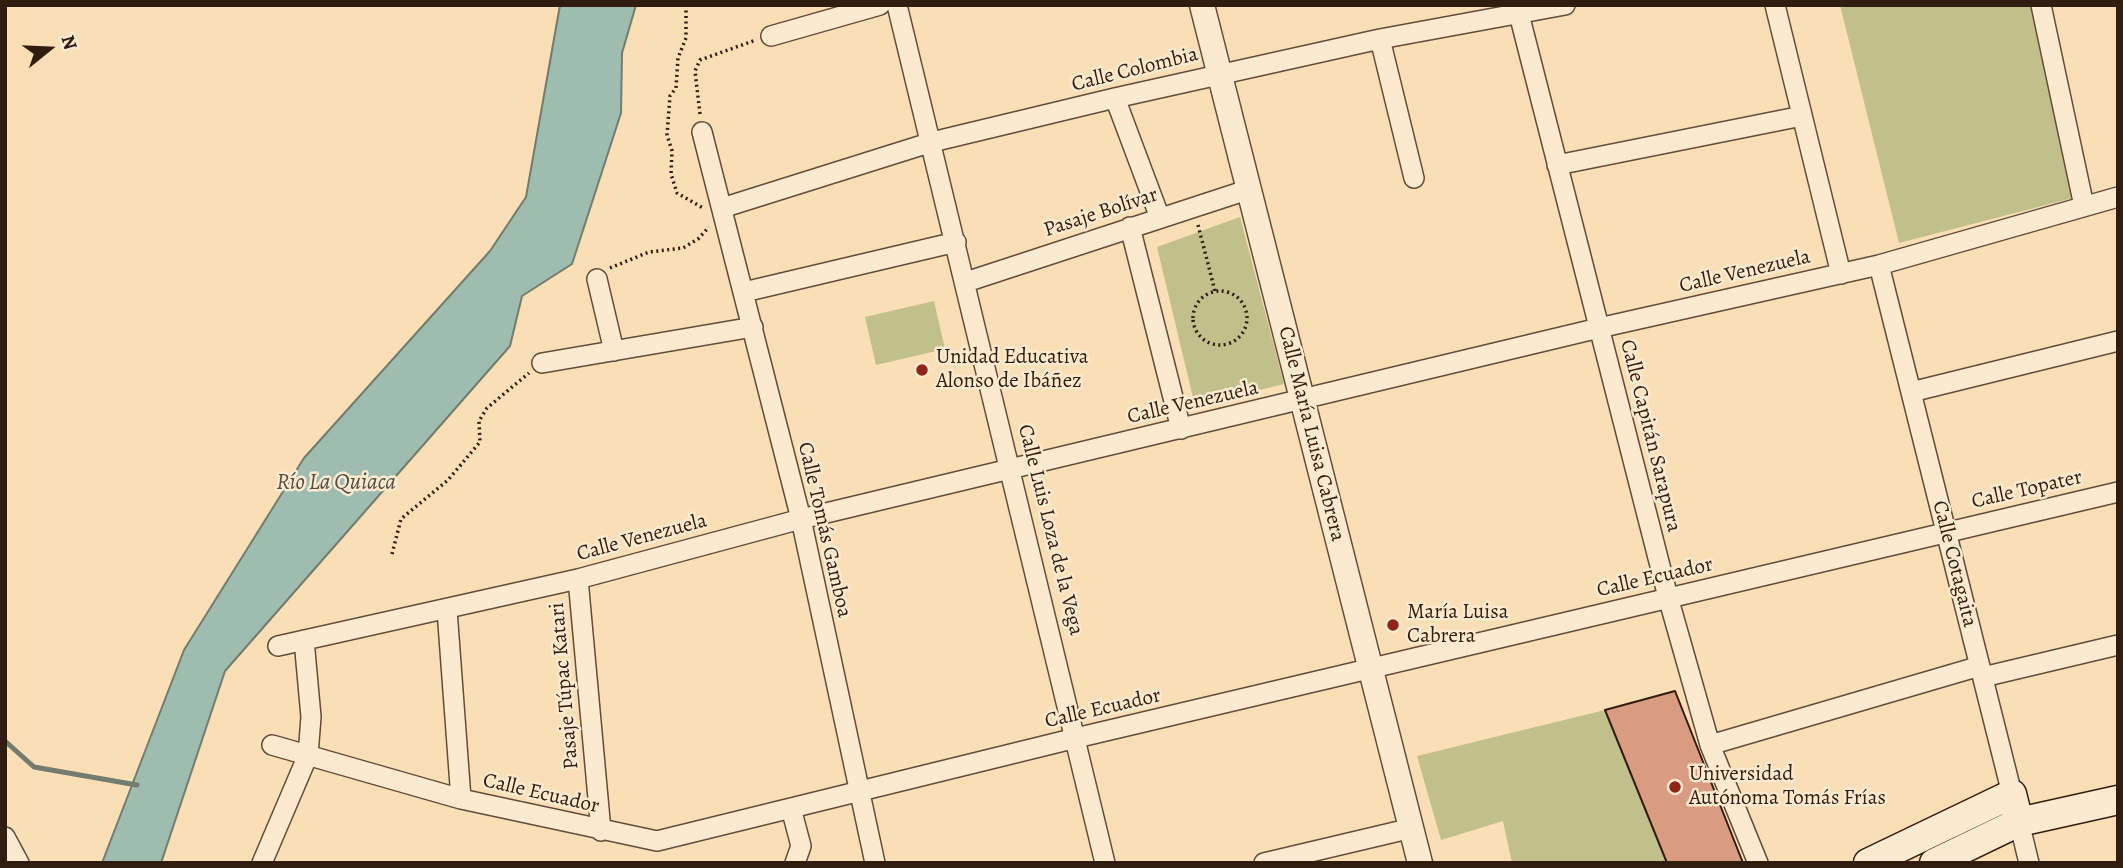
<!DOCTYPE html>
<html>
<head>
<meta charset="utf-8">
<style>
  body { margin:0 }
  #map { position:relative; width:2123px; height:868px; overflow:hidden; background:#f9deb6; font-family:Alegreya,serif }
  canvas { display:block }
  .frame { position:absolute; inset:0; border:7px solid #301d10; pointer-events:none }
  .north { position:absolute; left:14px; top:14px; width:70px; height:70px; -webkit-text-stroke:5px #fbead0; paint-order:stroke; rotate:72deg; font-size:19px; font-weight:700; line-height:28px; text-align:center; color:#301d10 }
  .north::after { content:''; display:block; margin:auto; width:24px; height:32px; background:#301d10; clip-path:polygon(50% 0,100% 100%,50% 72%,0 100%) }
</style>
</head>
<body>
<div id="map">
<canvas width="2123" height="868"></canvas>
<div class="frame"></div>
<div class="north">N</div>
</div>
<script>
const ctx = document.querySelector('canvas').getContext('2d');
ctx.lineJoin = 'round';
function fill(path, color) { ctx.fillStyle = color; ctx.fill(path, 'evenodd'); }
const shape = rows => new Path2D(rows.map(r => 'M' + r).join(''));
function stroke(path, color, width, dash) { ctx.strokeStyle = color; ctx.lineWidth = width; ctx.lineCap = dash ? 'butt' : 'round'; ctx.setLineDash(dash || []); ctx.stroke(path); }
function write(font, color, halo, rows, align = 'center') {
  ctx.font = font + ' Alegreya,serif'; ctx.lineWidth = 5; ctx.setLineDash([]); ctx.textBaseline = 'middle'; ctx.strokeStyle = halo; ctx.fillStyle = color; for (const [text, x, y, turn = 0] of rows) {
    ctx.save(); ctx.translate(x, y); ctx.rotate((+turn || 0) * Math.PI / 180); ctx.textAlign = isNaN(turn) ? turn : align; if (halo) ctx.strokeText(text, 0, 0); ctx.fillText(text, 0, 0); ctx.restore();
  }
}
fill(shape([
  [1840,5,2032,5,2073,198,1899,243],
  [1240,217,1284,384,1195,406,1157,247],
  [934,301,945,349,876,365,865,317],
  [1605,710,1667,863,1512,863,1503,821,1441,840,1417,756]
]), '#c1c08b');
const water = shape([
  [560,5,636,5,622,53,621,113,572,264,522,296,510,346,225,671,161,863,102,863,184,650,304,458,490,251,526,197,560,5]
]);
fill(water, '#9ebcaf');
stroke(water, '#727c6f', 2);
stroke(shape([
  [5,741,34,767,137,785]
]), '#727c6f', 5);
const building = shape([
  [1675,691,1743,863,1667,863,1605,710,1675,691]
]);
fill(building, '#da9c80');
stroke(building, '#301d10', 2);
const minor = shape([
  [897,5,1105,863],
  [1775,5,1841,274],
  [2041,5,2084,206],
  [1519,14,1668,597,1710,745,1758,863],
  [771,36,880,5],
  [1380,39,1414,178],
  [1115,98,1160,218],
  [702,132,801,519,875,863],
  [1557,165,1802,116],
  [722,208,932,142,1115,98,1380,39,1565,5],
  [1130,227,1181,429],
  [1879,265,2012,794],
  [597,279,614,351],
  [966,282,1250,189],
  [744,292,956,242],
  [542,363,753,327],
  [1911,392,2118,341],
  [578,579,601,831],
  [447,610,461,799],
  [278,646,578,579,801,519,1599,328,1879,265,2118,197],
  [1983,677,2118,645],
  [272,745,461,799,657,841,1076,738,2118,492],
  [1710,745,1980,666],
  [791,808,801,846,795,863],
  [2019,822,2029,863],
  [5,837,19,863],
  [262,863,308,755,311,717,304,640],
  [1264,863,1412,828]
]);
const tertiary = shape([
  [1202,5,1420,863]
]);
const secondary = shape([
  [1868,863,2012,794,2019,822],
  [1934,863,2019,822,2118,800]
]);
stroke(minor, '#624d3a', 22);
stroke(tertiary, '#624d3a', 27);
stroke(secondary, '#301d10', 31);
stroke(shape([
  [686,5,686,38,678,58,676,88,670,96,667,135,672,151,671,174,677,193,703,208],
  [700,114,695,71,700,60,756,40],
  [1198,225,1215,291],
  [610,268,649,252,683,248,698,239,709,227],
  '1193 318a27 27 0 1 1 54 0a27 27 0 1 1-54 0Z',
  [392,554,401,519,448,480,480,442,479,421,487,408,529,373]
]), '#301d10', 3.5, [2, 3.5]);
stroke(minor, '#fbead0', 19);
stroke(tertiary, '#fbead0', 24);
stroke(secondary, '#fbead0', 28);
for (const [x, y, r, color] of [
  [922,370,7,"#8f2418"],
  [1393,625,7,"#8f2418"],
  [1675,787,7,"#8f2418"]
]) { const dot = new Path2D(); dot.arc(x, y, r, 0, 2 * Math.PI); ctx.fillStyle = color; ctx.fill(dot); stroke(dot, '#fbead0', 2.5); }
write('21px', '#301d10', '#fbead0', [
  ["Calle Colombia",1135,70,-14],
  ["Pasaje Bolívar",1101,213,-18],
  ["Calle Venezuela",1745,272,-13],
  ["Calle Venezuela",1193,403,-13],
  ["Calle María Luisa Cabrera",1311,434,76],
  ["Calle Capitán Sarapura",1650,436,76],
  ["Calle Topater",2027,490,-13],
  ["Calle Tomás Gamboa",824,530,77],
  ["Calle Luis Loza de la Vega",1050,530,76],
  ["Calle Venezuela",642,538,-15],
  ["Calle Cotagaita",1954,564,76],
  ["Calle Ecuador",1655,578,-13],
  ["Pasaje Túpac Katari",565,686,-95],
  ["Calle Ecuador",1103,709,-13],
  ["Calle Ecuador",541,794,13]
]);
write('21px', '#301d10', '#fbead0', [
  ["Unidad Educativa",936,358],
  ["Alonso de Ibáñez",936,382],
  ["María Luisa",1407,613],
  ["Cabrera",1407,637],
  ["Universidad",1689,775],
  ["Autónoma Tomás Frías",1689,799]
], 'left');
write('italic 23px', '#514d40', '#fbead0', [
  ["Río La Quiaca",336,483]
]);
</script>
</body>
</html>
